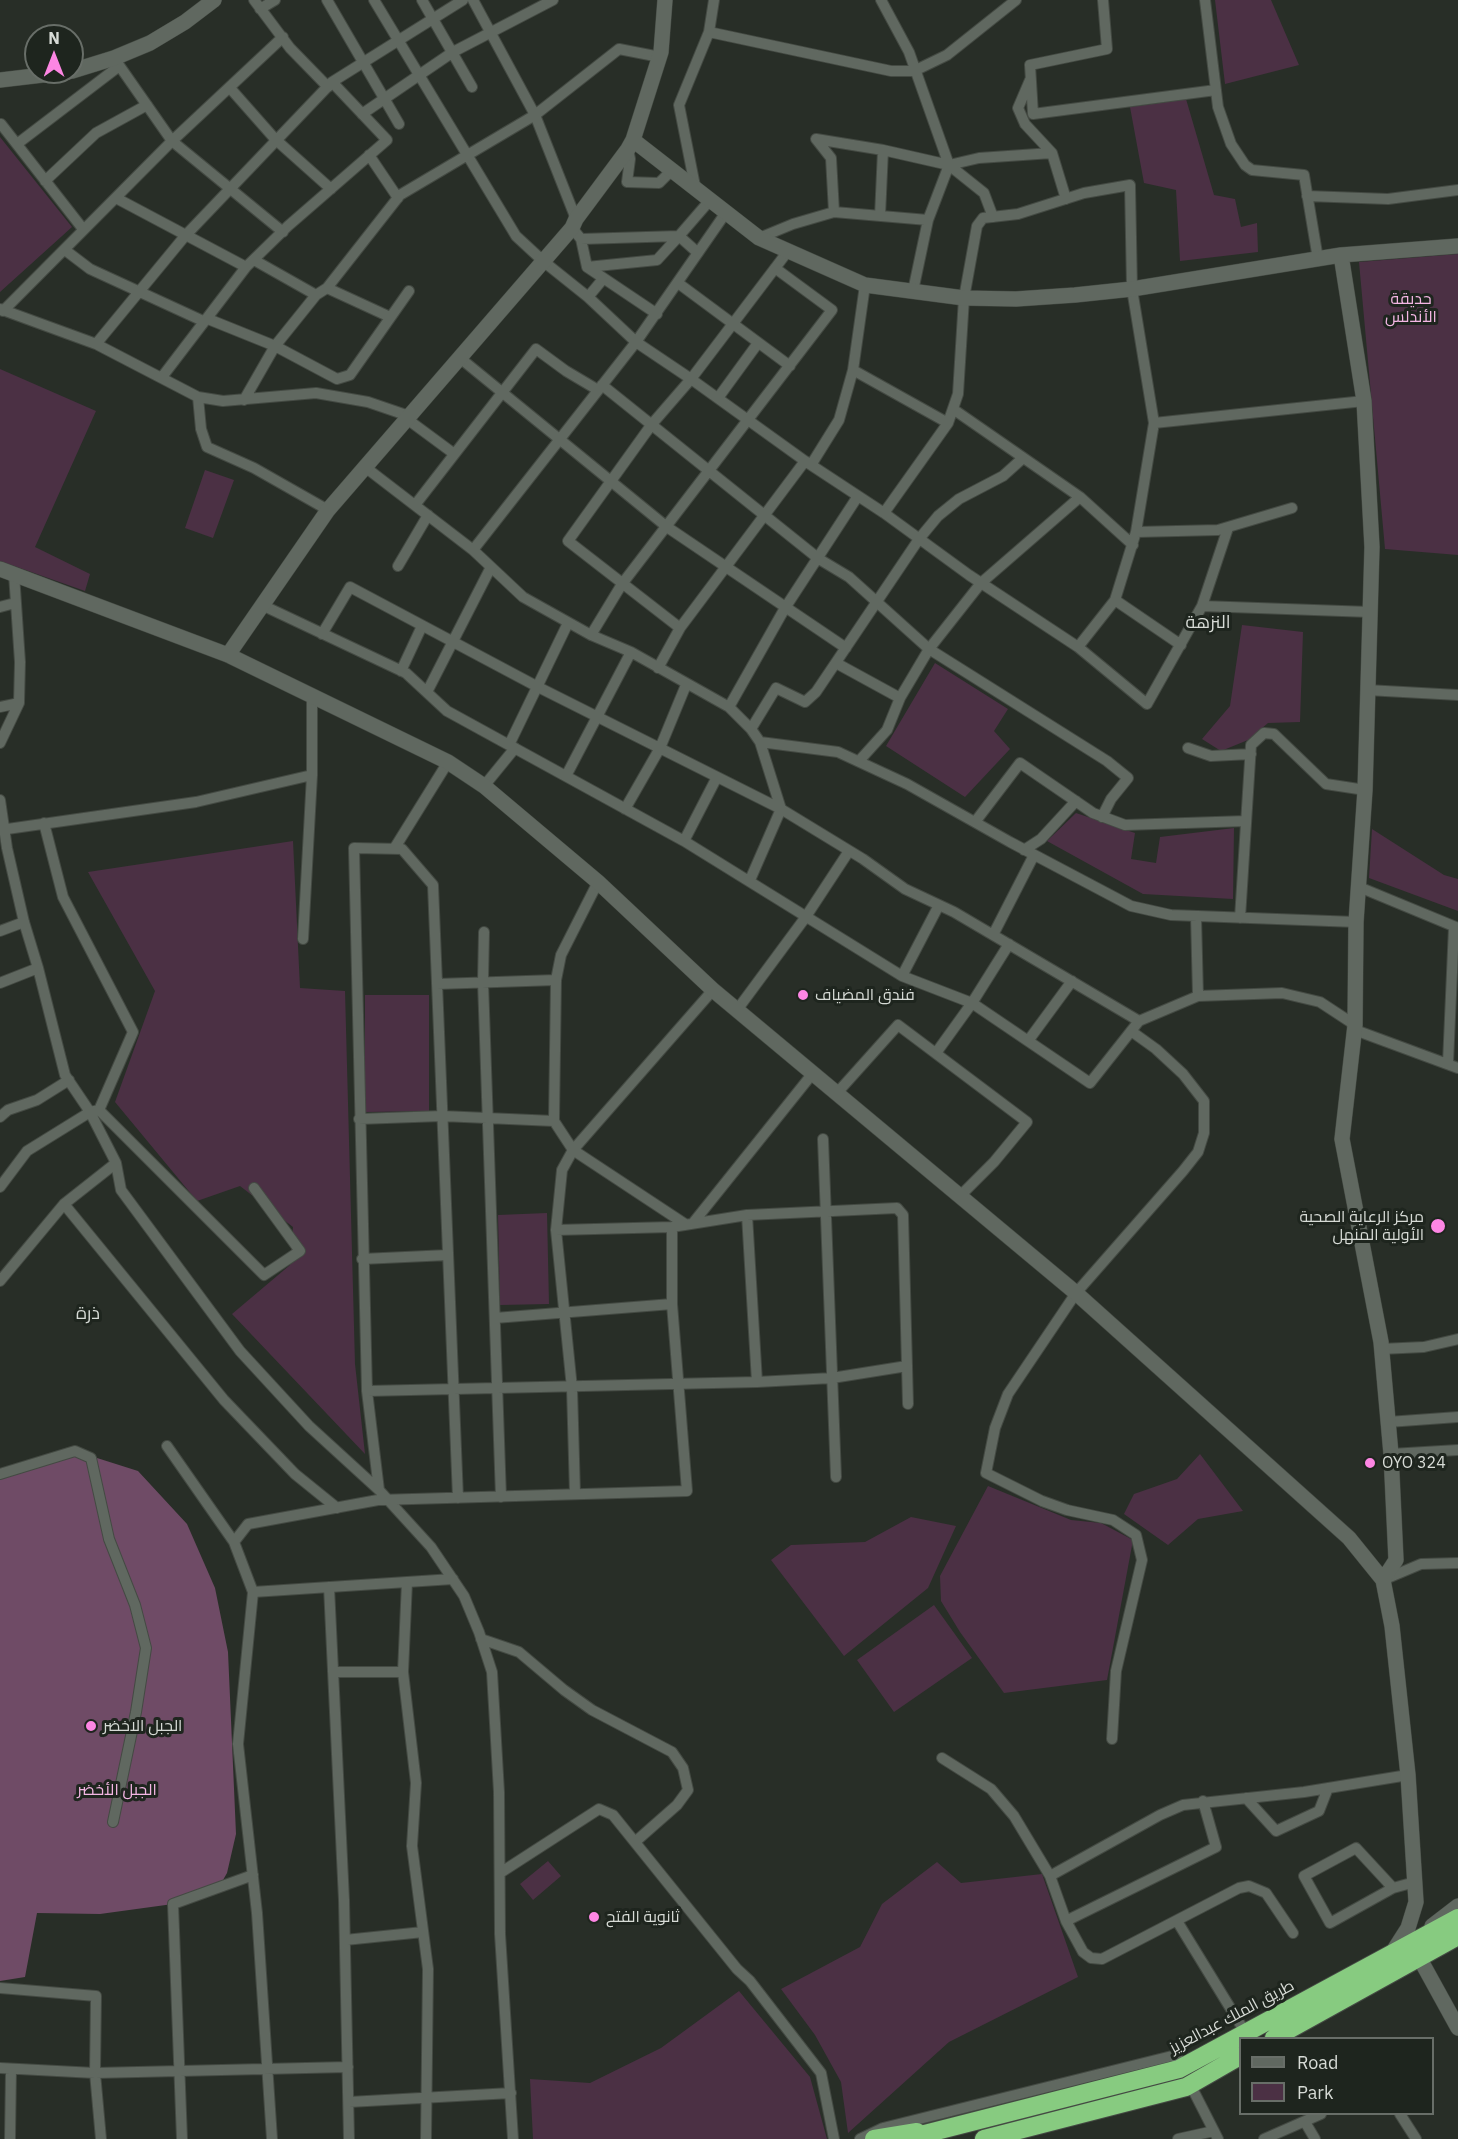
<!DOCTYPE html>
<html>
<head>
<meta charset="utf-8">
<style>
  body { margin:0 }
  #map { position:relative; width:1458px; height:2139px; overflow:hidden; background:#282e27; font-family:"IBM Plex Sans",sans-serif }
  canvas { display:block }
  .legend { position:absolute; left:1239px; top:2037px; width:195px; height:78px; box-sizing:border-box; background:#1e251e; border:2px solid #686e68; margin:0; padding:8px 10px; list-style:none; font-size:18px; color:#d7dbd6 }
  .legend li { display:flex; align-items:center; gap:12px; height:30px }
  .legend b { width:30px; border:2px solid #686e68 }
  .north { position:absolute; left:24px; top:24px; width:60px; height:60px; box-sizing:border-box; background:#1e251e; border:2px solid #686e68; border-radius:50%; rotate:0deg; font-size:16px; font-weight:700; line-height:24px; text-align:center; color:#d7dbd6 }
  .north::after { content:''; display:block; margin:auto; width:21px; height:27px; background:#fd86e3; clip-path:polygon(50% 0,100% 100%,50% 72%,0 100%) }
</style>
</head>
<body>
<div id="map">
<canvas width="1458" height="2139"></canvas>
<ul class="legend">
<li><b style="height:8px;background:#606860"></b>Road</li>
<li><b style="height:16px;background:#4b3044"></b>Park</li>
</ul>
<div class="north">N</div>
</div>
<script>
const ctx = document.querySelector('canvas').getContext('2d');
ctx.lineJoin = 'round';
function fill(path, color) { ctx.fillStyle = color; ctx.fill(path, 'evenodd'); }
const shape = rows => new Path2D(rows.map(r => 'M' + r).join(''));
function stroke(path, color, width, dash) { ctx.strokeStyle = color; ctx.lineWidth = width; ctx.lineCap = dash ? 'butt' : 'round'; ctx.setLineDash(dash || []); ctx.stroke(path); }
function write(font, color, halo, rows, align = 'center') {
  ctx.font = font + ' "IBM Plex Sans",Cairo,sans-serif'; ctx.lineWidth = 6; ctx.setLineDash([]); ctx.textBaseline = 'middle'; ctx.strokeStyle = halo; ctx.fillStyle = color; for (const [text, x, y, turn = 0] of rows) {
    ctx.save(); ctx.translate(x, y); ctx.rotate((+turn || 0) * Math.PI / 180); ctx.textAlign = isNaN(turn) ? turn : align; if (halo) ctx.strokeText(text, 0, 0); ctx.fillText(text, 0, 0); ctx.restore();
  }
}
fill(shape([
  [1215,0,1271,0,1299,65,1225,84],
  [1186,99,1214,195,1235,199,1241,227,1257,223,1258,252,1180,261,1176,190,1144,183,1130,107],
  [0,137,72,227,0,292],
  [1458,254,1458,555,1385,549,1359,262],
  [0,369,96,411,35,547,90,574,85,591,0,561],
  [205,470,234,480,213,538,185,528],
  [1242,625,1303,632,1300,722,1268,723,1248,740,1221,751,1202,739,1230,706],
  [935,663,1008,709,994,731,1010,749,965,797,886,746],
  [1076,813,1135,833,1131,859,1156,863,1160,837,1234,828,1233,899,1143,894,1047,841],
  [1372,829,1444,875,1458,879,1458,911,1369,878],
  [293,841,300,988,345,991,355,1364,365,1454,232,1314,290,1265,293,1227,240,1186,197,1201,115,1102,155,991,88,872],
  [365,995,429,995,429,1111,365,1112],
  [547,1213,549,1304,500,1305,498,1215],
  [1200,1454,1243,1511,1198,1519,1168,1545,1124,1514,1134,1494,1177,1479],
  [988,1486,1071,1520,1101,1523,1133,1540,1107,1680,1004,1693,960,1632,941,1601,940,1576],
  [911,1517,956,1526,928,1588,844,1656,771,1560,791,1545,865,1542],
  [934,1605,972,1658,894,1712,857,1660],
  [548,1861,561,1876,533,1900,520,1884],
  [937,1862,961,1883,1042,1874,1078,1977,949,2042,848,2133,841,2082,815,2035,781,1989,860,1947,882,1904],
  [739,1991,810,2077,827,2139,533,2139,530,2079,590,2083,661,2048]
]), '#4b3044');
fill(shape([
  [75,1451,138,1471,187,1524,215,1588,228,1652,236,1834,227,1873,219,1887,173,1904,100,1914,37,1913,25,1977,0,1981,0,1474]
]), '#6f4b66');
const street = shape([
  [254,0,290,48,328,87],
  [327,0,399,124],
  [374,0,516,236,543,261,588,297,636,342,691,379,805,461,884,513,969,575,1078,647,1147,704,1202,606,1228,528],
  [422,0,472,87],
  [473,0,535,115,576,219],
  [881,0,909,52,949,165,928,220,913,291],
  [1103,0,1107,49,1030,65,1033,114,1216,90],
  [1205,0,1218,107,1231,144,1245,165,1252,170,1304,175,1318,259],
  [260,9,275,0],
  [709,32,891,71,914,71,947,55,1016,0],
  [114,58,172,141,283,232],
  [1030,80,1018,108,1025,124,1052,153,1066,199],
  [230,88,275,139,331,189],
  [362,114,453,52,553,0],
  [1,124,83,229],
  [816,139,883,150,949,165],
  [816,139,831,158,834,212],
  [17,144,118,67],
  [628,149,630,159,627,182,659,183,673,169],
  [369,155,398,198],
  [45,181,96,133,147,105],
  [695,186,679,105,709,32,714,0],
  [1307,196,1388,199,1458,190],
  [116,198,246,267],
  [880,216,883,150],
  [993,217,984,193,949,165,979,158,1052,153],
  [572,228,581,239,679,236,711,199],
  [759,238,793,224,834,212,928,220],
  [581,239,587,267,657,260,679,236,698,253],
  [65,250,90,269,203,321],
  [254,260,316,295],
  [587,267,657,314],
  [678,283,790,366],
  [327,288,390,317],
  [588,297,603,279],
  [0,309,96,344,198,397,223,401,316,393,368,402,409,416],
  [3,311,172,141,283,37],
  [208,319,275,346,337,379,350,375,409,291],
  [96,344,185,236,332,82,463,0],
  [460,358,667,527,846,648],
  [853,370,948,423],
  [162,377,246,267,288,226,387,140,332,82],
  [602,385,819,559,849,577,929,649,1107,761,1128,778,1111,799,1102,817],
  [198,397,201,429,207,447,254,468,328,510],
  [718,398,758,343],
  [244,400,275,346,316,295,327,288,400,195,535,115,619,49,660,57],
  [953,409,1080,497,1133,545],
  [407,419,453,453],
  [1154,423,1364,401],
  [811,465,839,420,853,370,865,285],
  [365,467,473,550,523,597,591,635,631,652,729,707,751,729,760,742,781,809,750,880],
  [415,505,536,349,566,371,598,390],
  [884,513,948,423,958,394,964,298,977,226,983,218,1018,214,1084,193,1130,185,1132,289,1154,423,1136,532,1115,600,1078,647],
  [1136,532,1218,530,1292,508],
  [473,550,636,342,727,211],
  [398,566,428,515],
  [1115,600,1181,645],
  [264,606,406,673,447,711,684,841,902,976,972,1003,1090,1083,1139,1021,1198,996,1282,993,1320,1002,1355,1025],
  [1202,606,1370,612],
  [0,607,15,603],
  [680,628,568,541,652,424,691,379,788,251],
  [322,634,350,587,538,687,781,809,863,859,905,889,954,912,1139,1021],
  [591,635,622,584,832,310,775,268],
  [836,663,900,698,929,649,981,583,1080,497],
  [658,668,680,628,805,461],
  [401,671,422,626],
  [1367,690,1458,695],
  [427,692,491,567],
  [0,707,19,703],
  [729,707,785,608,858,496],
  [751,729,776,688,805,702,816,692,919,539,938,516,959,499,1003,476,1023,458],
  [760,742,838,752,907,784,1010,842,1131,906,1171,915,1356,922],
  [0,743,19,703,20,662,14,574],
  [509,745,568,623],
  [1188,748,1211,756,1251,754],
  [859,761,887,730,900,698],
  [566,776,631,652],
  [484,786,515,748],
  [0,800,7,848,24,922,38,968,65,1075,90,1112,116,1163,121,1190,240,1351,309,1426,379,1490,431,1547,464,1596,479,1632,492,1672,499,1792,500,1934,513,2139],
  [625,809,660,748,686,685],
  [975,822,1020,763,1093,813,1125,825,1246,821],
  [0,830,196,802,312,775],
  [684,841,717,777],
  [394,849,448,762],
  [1024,850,1041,839,1076,801],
  [598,882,561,955,556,980,554,1121,573,1150,685,1224],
  [1359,887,1458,928],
  [1196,916,1198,996],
  [1240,918,1251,745,1264,733,1274,734,1326,784,1365,790],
  [0,931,24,922],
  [484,932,483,982,501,1497],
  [993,935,1034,855],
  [303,939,312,775,312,696],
  [902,976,939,905],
  [0,983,38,968],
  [437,984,556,980],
  [737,1010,805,918,849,851],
  [1355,1030,1458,1068],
  [1028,1041,1072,981],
  [936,1053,972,1003,1009,944],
  [1448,1063,1454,927],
  [837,1093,898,1025,1027,1122,994,1162,960,1196],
  [99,1110,264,1275,300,1251,254,1188],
  [0,1117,8,1110,37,1100,69,1080],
  [359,1119,442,1116,554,1121],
  [823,1139,836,1477],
  [0,1187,27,1151,90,1112,99,1110,133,1032,63,897,44,823],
  [64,1204,224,1400,295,1474,337,1508],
  [747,1215,757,1382],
  [693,1223,813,1073],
  [556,1230,672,1227,747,1215,897,1208,903,1215,908,1404],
  [362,1259,448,1255],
  [0,1281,64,1204,116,1163],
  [495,1318,672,1304],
  [1381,1349,1424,1347,1458,1339],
  [367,1391,757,1382,832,1378,907,1366],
  [1388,1422,1458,1417],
  [167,1446,234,1542,253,1592,238,1744,257,1913,272,2139],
  [1391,1454,1458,1450],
  [0,1474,75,1451,91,1458,109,1539,135,1605,146,1648,136,1712,113,1822],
  [379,1490,367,1391,354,848,402,849,433,885,458,1498],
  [575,1494,572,1388,556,1230,562,1170,573,1150,713,990],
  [234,1542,248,1524,378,1500,687,1491,672,1304,672,1227],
  [1383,1580,1421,1564,1458,1563],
  [407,1582,403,1672,416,1783,412,1846,428,1969,426,2139],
  [329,1587,344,1900,349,2139],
  [253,1592,453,1579],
  [481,1639,519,1652,564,1690,592,1710,672,1752,683,1768,688,1790,677,1805,635,1842],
  [333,1672,403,1672],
  [1112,1739,1116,1671,1142,1560,1136,1535,1113,1520,1067,1510,1042,1501,986,1473,995,1428,1008,1394,1076,1293,1183,1171,1198,1152,1204,1133,1204,1101,1183,1074,1156,1049,1131,1031],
  [942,1758,991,1789,1014,1816,1050,1876,1066,1921,1083,1952,1091,1958,1102,1959,1239,1888,1249,1886,1266,1893,1293,1933],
  [1246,1798,1276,1831,1319,1811,1328,1788],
  [500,1873,599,1809,613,1815,737,1969,750,1981,821,2073,834,2139],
  [1050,1876,1160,1815,1183,1805,1304,1792,1408,1775],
  [1393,1888,1330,1923,1304,1876,1356,1848,1393,1888,1415,1882],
  [1066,1921,1216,1847,1203,1801],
  [1177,1921,1245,2032],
  [345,1940,423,1932],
  [0,1988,96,1996,95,2073,101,2139],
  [0,2068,95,2073,348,2067],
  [1190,2084,1218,2139],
  [349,2102,511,2093],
  [1400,2114,1416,2139],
  [1305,2122,1315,2139],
  [10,2139,11,2069],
  [182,2139,173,1904,253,1875],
  [860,2139,883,2128,1172,2056,1187,2065],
  [1178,2139,1214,2131],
  [1264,2139,1321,2114]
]);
const secondary = shape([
  [72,71,114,58,150,43,185,22,214,0],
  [0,80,68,72],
  [633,140,759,238,865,285,964,298,1016,299,1075,295,1132,289,1341,255,1458,246],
  [1341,255,1364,401,1372,547,1365,790,1356,922,1355,1025,1342,1139,1381,1342,1391,1454,1396,1560,1383,1580],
  [0,569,228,655,448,762,484,786,598,882,713,990,1076,1293,1349,1538,1383,1580,1392,1626,1408,1775,1416,1902,1408,1928,1392,1953],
  [228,655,328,510,572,228,576,219,628,149,633,140,661,52,665,0],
  [1432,1926,1458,1906],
  [1420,1959,1458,2028]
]);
const highway = shape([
  [1274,2038,1458,1936],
  [874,2139,917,2132],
  [905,2139,1179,2069,1458,1918],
  [984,2139,1186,2087,1240,2056]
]);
stroke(street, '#444a43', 12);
stroke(secondary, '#444a43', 16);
stroke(highway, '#444a43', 20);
stroke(street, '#606860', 10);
stroke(secondary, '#606860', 15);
stroke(highway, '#87cb80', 18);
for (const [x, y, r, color] of [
  [803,995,6,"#fd86e3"],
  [1438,1226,8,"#fd86e3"],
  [1370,1463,6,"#fd86e3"],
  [91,1726,6,"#fd86e3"],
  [594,1917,6,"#fd86e3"]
]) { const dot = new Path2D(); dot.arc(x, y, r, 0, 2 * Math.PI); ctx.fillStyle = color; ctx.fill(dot); stroke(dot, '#1e251e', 2); }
write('16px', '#f4b6e4', '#1e251e', [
  ["حديقة",1411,299],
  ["الأندلس",1411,317],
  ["الجبل الأخضر",117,1790]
]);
write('16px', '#d7dbd6', '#1e251e', [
  ["فندق المضياف",815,995],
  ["مركز الرعاية الصحية",1424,1217,"right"],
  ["الأولية المنهل",1424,1235,"right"],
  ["OYO 324",1382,1463],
  ["الجبل الاخضر",103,1726],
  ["ثانوية الفتح",606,1917]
], 'left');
write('16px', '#d7dbd6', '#1e251e', [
  ["طريق الملك عبدالعزيز",1232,2017,-28]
]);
write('18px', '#d7dbd6', '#1e251e', [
  ["النزهة",1208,623],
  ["ذرة",88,1314]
]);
</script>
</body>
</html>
